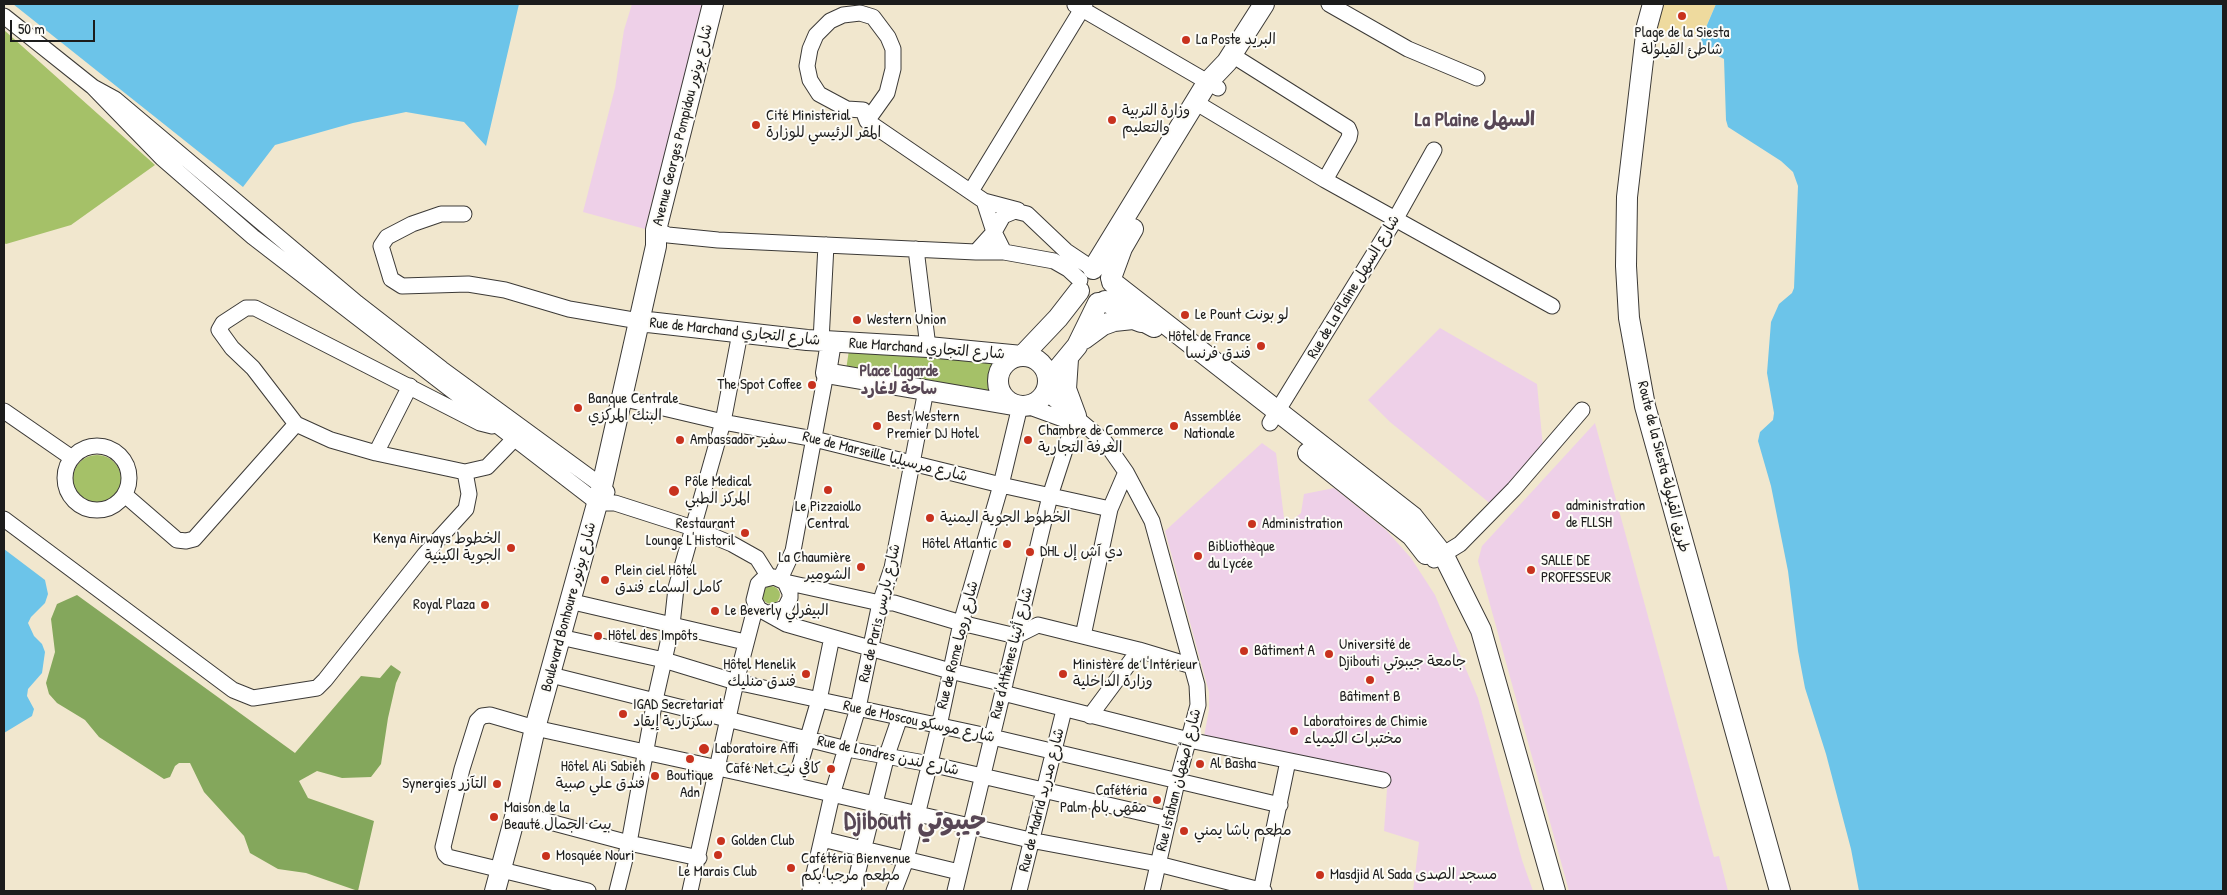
<!DOCTYPE html>
<html>
<head>
<meta charset="utf-8">
<style>
  body { margin:0 }
  #map { position:relative; width:2227px; height:895px; overflow:hidden; background:#f1e7ce; font-family:"Patrick Hand",sans-serif }
  canvas { display:block }
  .frame { position:absolute; inset:0; border:5px solid #1c1c1c; pointer-events:none }
  .scale { position:absolute; left:10px; top:20px; width:85px; height:22px; box-sizing:border-box; border:2px solid #1c1c1c; border-top:0; padding-left:6px; font-size:15px; line-height:18px; white-space:nowrap; color:#1c1c1c; -webkit-text-stroke:4px #fdfcf7; paint-order:stroke }
</style>
</head>
<body>
<div id="map">
<canvas width="2227" height="895"></canvas>
<div class="frame"></div>
<div class="scale">50 m</div>
</div>
<script>
const ctx = document.querySelector('canvas').getContext('2d');
ctx.lineJoin = 'round';
function fill(path, color) { ctx.fillStyle = color; ctx.fill(path, 'evenodd'); }
const shape = rows => new Path2D(rows.map(r => 'M' + r).join(''));
function stroke(path, color, width, dash) { ctx.strokeStyle = color; ctx.lineWidth = width; ctx.lineCap = dash ? 'butt' : 'round'; ctx.setLineDash(dash || []); ctx.stroke(path); }
function write(font, color, halo, rows, align = 'center') {
  ctx.font = font + ' "Patrick Hand","Playpen Sans Arabic",sans-serif'; ctx.lineWidth = 4; ctx.setLineDash([]); ctx.textBaseline = 'middle'; ctx.strokeStyle = halo; ctx.fillStyle = color; for (const [text, x, y, turn = 0] of rows) {
    ctx.save(); ctx.translate(x, y); ctx.rotate((+turn || 0) * Math.PI / 180); ctx.textAlign = isNaN(turn) ? turn : align; if (halo) ctx.strokeText(text, 0, 0); ctx.fillText(text, 0, 0); ctx.restore();
  }
}
fill(shape([
  [632,4,709,4,681,110,661,166,645,229,583,212,615,88,624,30],
  [1440,328,1537,384,1543,447,1492,505,1390,422,1368,400],
  [1595,423,1714,857,1719,856,1728,891,1569,891,1478,561,1482,546],
  [1262,443,1276,453,1285,526,1301,513,1304,494,1334,488,1386,530,1411,558,1435,595,1478,698,1522,860,1533,891,1413,891,1419,842,1384,831,1388,775,1204,736,1209,710,1209,692,1165,531]
]), '#eed0e8');
fill(shape([
  [4,30,155,165,71,225,6,244,4,243],
  [849,350,994,359,988,377,991,395,846,370],
  '73 479a24 24 0 1 1 48 0a24 24 0 1 1-48 0Z',
  '762 595a9 9 0 1 1 18 0a9 9 0 1 1-18 0Z'
]), '#a5c168');
fill(shape([
  [77,595,295,753,361,676,380,678,391,665,401,672,396,683,388,718,381,764,371,777,342,778,317,771,299,781,308,798,374,821,358,891,306,873,278,869,250,853,244,836,204,792,190,763,179,763,175,766,170,777,164,779,99,737,85,720,57,703,49,694,46,683,55,652,51,619,57,604]
]), '#84a75c');
fill(shape([
  [1656,4,1716,4,1701,38,1650,28]
]), '#eeda9e');
fill(shape([
  [13,4,519,4,486,146,464,122,406,112,353,123,275,145,243,187],
  [1716,4,2223,4,2223,891,1859,891,1851,849,1826,754,1805,688,1798,651,1788,571,1771,486,1758,441,1760,432,1773,420,1774,413,1767,373,1771,322,1779,304,1792,293,1794,288,1798,186,1793,172,1781,161,1728,127,1726,120,1724,59,1709,51,1703,45,1701,39],
  [4,549,45,580,48,594,45,603,31,617,28,623,34,636,42,644,45,652,42,673,28,689,27,696,34,709,32,716,4,733]
]), '#6cc4e9');
const minor = shape([
  [1329,4,1408,49,1477,78],
  [1075,5,1218,88],
  [4,16,93,87,115,99,357,303,442,369,602,486,607,492],
  [1232,55,1348,128,1350,133,1349,138,1325,180],
  [93,87,162,158,253,237,598,503,615,503,693,528,732,544,757,558,769,577],
  [1195,102,1325,180,1552,306],
  [867,121,887,93,893,69,893,49,888,37,873,17,860,13,843,15,830,21,816,35,810,49,807,66,810,80,819,94,847,109,863,110,867,121,984,201],
  [971,191,1085,4],
  [464,214,441,214,412,224,387,237,381,246,391,279,402,286,468,284,505,290,569,309,639,321],
  [656,230,668,235,718,240,976,252],
  [916,249,928,347],
  [1004,252,976,252,994,232,984,201,1018,210],
  [1080,280,1068,269,1054,261,1004,252,994,232,1003,216,1015,211,1027,214,1066,251,1093,269],
  [821,341,826,245],
  [1047,389,1054,399,1105,442,1126,472,1152,521,1197,685,1198,705,1177,782,1152,891],
  [621,398,723,422,814,439,1001,485,1110,509],
  [1027,406,1082,426],
  [4,411,72,458],
  [1270,423,1396,218,1434,150],
  [492,426,480,423,255,308,246,308,223,323,219,330,232,348,253,368,296,424,331,440,376,453,465,472,487,467,521,432],
  '65 478a32 32 0 1 1 64 0a32 32 0 1 1-64 0Z',
  [376,453,410,386],
  [125,495,177,540,186,541,194,539,296,424],
  [4,519,233,690,253,698,317,688,325,680,425,554,466,509,469,494,465,472],
  [1434,560,1460,544,1514,489,1582,410],
  [780,579,793,551,826,373],
  [785,582,880,603,894,603,961,623,1016,636,1038,625,1139,650,1192,666],
  [569,601,745,642],
  [769,613,785,608,790,598,790,593,785,582,774,577,762,580,758,584,754,600,759,609,786,624,950,671,1005,684],
  [1083,636,1110,509,1126,472],
  [560,637,664,660,736,682,992,737,1280,805],
  [551,675,847,749,930,764,1169,819],
  [1003,693,1189,740,1383,780],
  [1090,716,1139,650],
  [794,785,819,700,832,637],
  [516,813,629,843,699,858],
  [822,839,959,872],
  [813,882,848,891],
  [588,891,448,857,445,854,443,847,462,769,477,721,482,716,490,715,535,728,741,773,1030,840,1158,864,1264,891],
  [617,891,629,843,655,700,672,625,676,588,723,422,740,333],
  [690,891,736,682,756,605],
  [810,891,832,795,858,708,880,603,892,568,926,390],
  [853,891,887,755,900,717],
  [894,891,906,860,939,726,961,623,1001,485,1020,406],
  [955,891,1050,496,1076,416],
  [1019,891,1064,710],
  [1261,891,1288,761]
]);
const major = shape([
  [1653,4,1647,26,1627,197,1626,266,1629,318,1645,406,1780,891],
  [1093,269,1207,83,1227,62,1264,4],
  [1111,278,1122,248,1133,229],
  [1112,282,1413,517,1444,556,1481,630,1555,891],
  [1105,301,1154,327],
  [639,321,807,340,928,347,1022,356,1058,318,1079,291],
  [1084,339,1103,325,1114,321,1133,319,1141,322],
  [831,342,826,373,1013,405],
  '998 381a25 25 0 1 1 50 0a25 25 0 1 1-50 0Z',
  [1068,359,1066,389,1076,416],
  [1048,381,1077,346,1098,303],
  [1308,453,1412,536,1426,554],
  [495,891,516,813,535,728,602,486,656,246,656,230,713,4]
]);
stroke(minor, '#3c3a37', 17);
stroke(major, '#3c3a37', 22);
stroke(minor, '#fff', 15);
stroke(major, '#fff', 20);
for (const [x, y, r, color] of [
  [1682,16,5,"#c8321e"],
  [1186,40,5,"#c8321e"],
  [1112,120,5,"#c8321e"],
  [756,125,5,"#c8321e"],
  [1185,315,5,"#c8321e"],
  [857,320,5,"#c8321e"],
  [1261,346,5,"#c8321e"],
  [812,385,5,"#c8321e"],
  [578,408,5,"#c8321e"],
  [877,426,5,"#c8321e"],
  [1174,426,5,"#c8321e"],
  [680,440,5,"#c8321e"],
  [1028,440,5,"#c8321e"],
  [828,490,5,"#c8321e"],
  [674,491,6,"#c8321e"],
  [1556,515,5,"#c8321e"],
  [930,518,5,"#c8321e"],
  [1252,524,5,"#c8321e"],
  [745,533,5,"#c8321e"],
  [1007,544,5,"#c8321e"],
  [511,548,5,"#c8321e"],
  [1030,552,5,"#c8321e"],
  [1198,556,5,"#c8321e"],
  [861,567,5,"#c8321e"],
  [1531,570,5,"#c8321e"],
  [605,580,5,"#c8321e"],
  [485,605,5,"#c8321e"],
  [715,611,5,"#c8321e"],
  [598,636,5,"#c8321e"],
  [1244,651,5,"#c8321e"],
  [1329,654,5,"#c8321e"],
  [806,674,5,"#c8321e"],
  [1063,674,5,"#c8321e"],
  [1370,680,5,"#c8321e"],
  [623,714,5,"#c8321e"],
  [1294,731,5,"#c8321e"],
  [704,749,6,"#c8321e"],
  [690,759,5,"#c8321e"],
  [1200,764,5,"#c8321e"],
  [831,769,5,"#c8321e"],
  [655,776,5,"#c8321e"],
  [497,784,5,"#c8321e"],
  [1157,800,5,"#c8321e"],
  [494,817,5,"#c8321e"],
  [1184,831,5,"#c8321e"],
  [721,841,5,"#c8321e"],
  [718,855,5,"#c8321e"],
  [546,856,5,"#c8321e"],
  [791,868,5,"#c8321e"],
  [1320,875,5,"#c8321e"]
]) { const dot = new Path2D(); dot.arc(x, y, r, 0, 2 * Math.PI); ctx.fillStyle = color; ctx.fill(dot); stroke(dot, '#fdfcf7', 2); }
write('15px', '#1c1c1c', '#fdfcf7', [
  ["Plage de la Siesta",1682,33,"center"],
  ["شاطئ القيلولة",1682,50,"center"],
  ["La Poste البريد",1196,40],
  ["وزارة التربية",1122,111],
  ["والتعليم",1122,128],
  ["Cité Ministerial",766,116],
  ["المقر الرئيسي للوزارة",766,133],
  ["Le Pount لو بونت",1195,315],
  ["Western Union",867,320],
  ["Hôtel de France",1251,337,"right"],
  ["فندق فرنسا",1251,354,"right"],
  ["The Spot Coffee",802,385,"right"],
  ["Banque Centrale",588,399],
  ["البنك المركزي",588,416],
  ["Best Western",887,417],
  ["Premier DJ Hotel",887,434],
  ["Assemblée",1184,417],
  ["Nationale",1184,434],
  ["Chambre de Commerce",1038,431],
  ["الغرفة التجارية",1038,448],
  ["Ambassador سفير",690,440],
  ["Pôle Medical",685,482],
  ["المركز الطبي",685,499],
  ["administration",1566,506],
  ["de FLLSH",1566,523],
  ["Le Pizzaiollo",828,507,"center"],
  ["Central",828,524,"center"],
  ["الخطوط الجوية اليمنية",940,518],
  ["Restaurant",735,524,"right"],
  ["Lounge L'Historil",735,541,"right"],
  ["Administration",1262,524],
  ["Kenya Airways الخطوط",501,539,"right"],
  ["الجوية الكينية",501,556,"right"],
  ["Hôtel Atlantic",997,544,"right"],
  ["Bibliothèque",1208,547],
  ["du Lycée",1208,564],
  ["DHL دي آش إل",1040,552],
  ["La Chaumière",851,558,"right"],
  ["الشومير",851,575,"right"],
  ["SALLE DE",1541,561],
  ["PROFESSEUR",1541,578],
  ["Plein ciel Hôtel",615,571],
  ["كامل السماء فندق",615,588],
  ["Royal Plaza",475,605,"right"],
  ["Le Beverly البيفرلي",725,611],
  ["Hôtel des Impôts",608,636],
  ["Université de",1339,645],
  ["Djibouti جامعة جيبوتي",1339,662],
  ["Bâtiment A",1254,651],
  ["Hôtel Menelik",796,665,"right"],
  ["فندق منليك",796,682,"right"],
  ["Ministère de l'Intérieur",1073,665],
  ["وزارة الداخلية",1073,682],
  ["Bâtiment B",1370,697,"center"],
  ["IGAD Secretariat",633,705],
  ["سكرتارية إيقاد",633,722],
  ["Laboratoires de Chimie",1304,722],
  ["مختبرات الكيمياء",1304,739],
  ["Laboratoire Affi",715,749],
  ["Al Basha",1210,764],
  ["Hôtel Ali Sabieh",645,767,"right"],
  ["فندق علي صبية",645,784,"right"],
  ["Café Net كافي نت",821,769,"right"],
  ["Boutique",690,776,"center"],
  ["Adn",690,793,"center"],
  ["Synergies التآزر",487,784,"right"],
  ["Cafétéria",1147,791,"right"],
  ["Palm مقهى بالم",1147,808,"right"],
  ["Maison de la",504,808],
  ["Beauté بيت الجمال",504,825],
  ["مطعم باشا يمني",1194,831],
  ["Golden Club",731,841],
  ["Mosquée Nouri",556,856],
  ["Cafétéria Bienvenue",801,859],
  ["مطعم مرحبا بكم",801,876],
  ["Le Marais Club",718,872,"center"],
  ["Masdjid Al Sada مسجد الصدى",1330,875]
], 'left');
write('15px', '#1c1c1c', '#fdfcf7', [
  ["Avenue Georges Pompidou شارع بونور",683,125,-76],
  ["Rue de La Plaine شارع السهل",1354,287,-59],
  ["Rue de Marchand شارع التجاري",735,332,6],
  ["Rue Marchand شارع التجاري",927,349,4],
  ["Rue de Marseille شارع مرسيليا",885,457,14],
  ["Route de la Siesta طريق القيلولة",1663,467,76],
  ["Boulevard Bonhoure شارع بونور",569,607,-75],
  ["Rue de Paris شارع باريس",880,613,-77],
  ["Rue de Rome شارع روما",958,645,-76],
  ["Rue d'Athènes شارع أثينا",1012,653,-76],
  ["Rue de Moscou شارع موسكو",919,722,12],
  ["Rue de Londres شارع لندن",888,756,12],
  ["Rue Isfahan شارع أصفهان",1179,780,-76],
  ["Rue de Madrid شارع مدريد",1042,800,-76]
]);
write('bold 16px', '#584755', '#fdfcf7', [
  ["Place Lagarde",899,372],
  ["ساحة لاغارد",899,390]
]);
write('bold 20px', '#584755', '#fdfcf7', [
  ["La Plaine السهل",1475,121]
]);
write('bold 25px', '#584755', '#fdfcf7', [
  ["Djibouti جيبوتي",915,822]
]);
</script>
</body>
</html>
